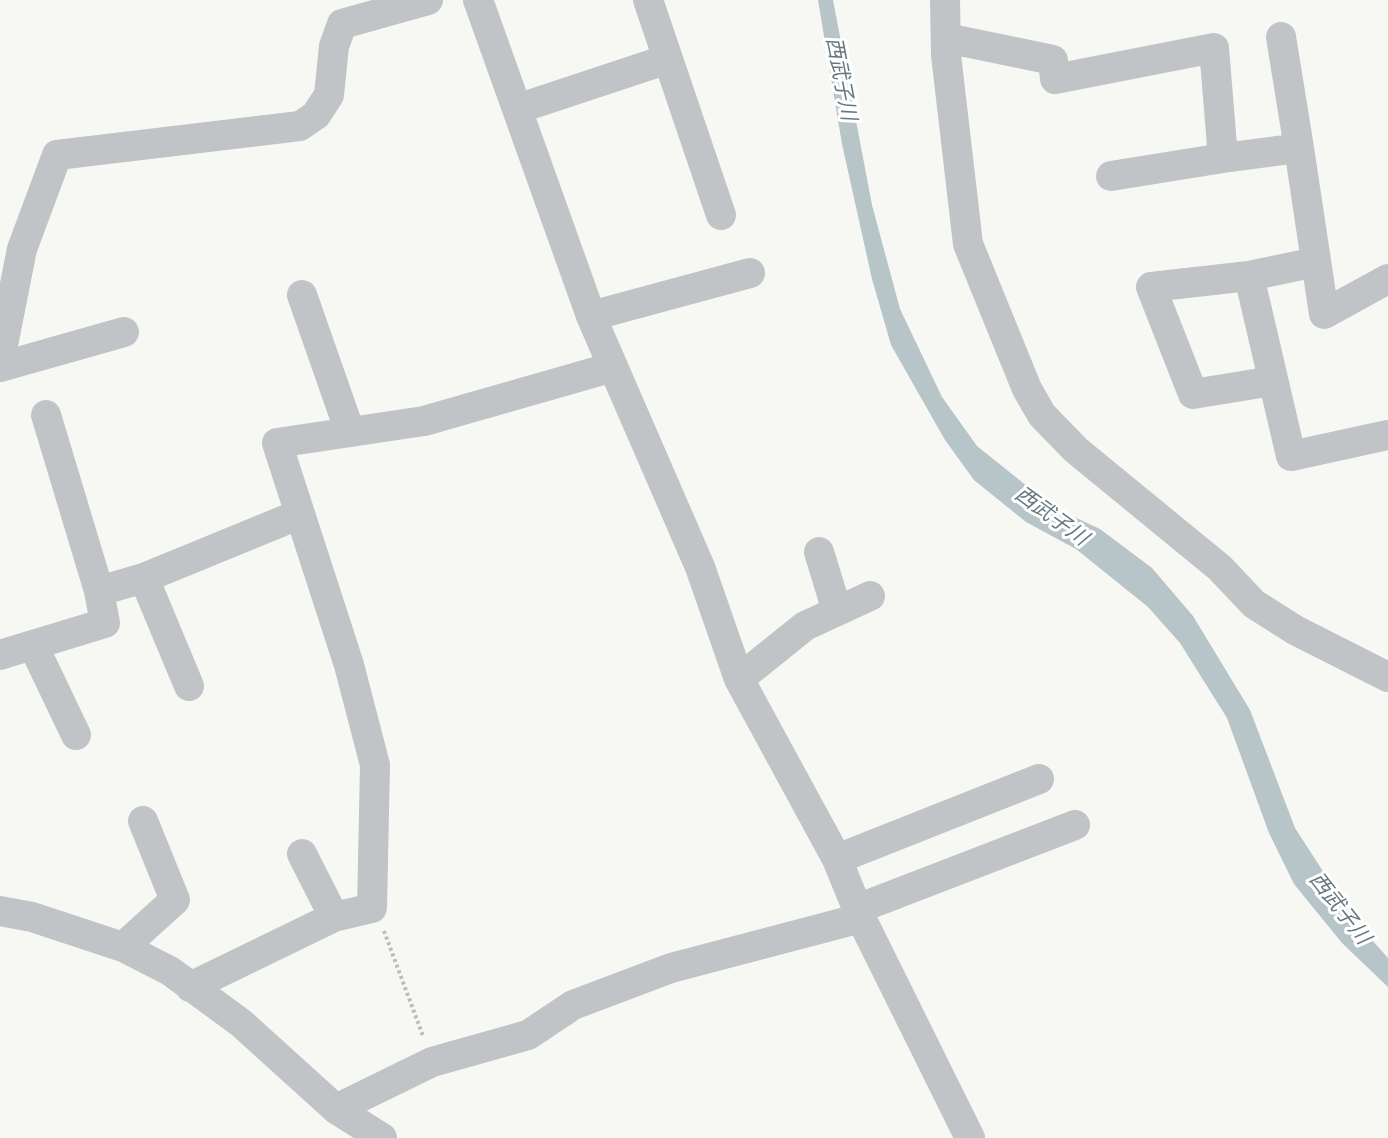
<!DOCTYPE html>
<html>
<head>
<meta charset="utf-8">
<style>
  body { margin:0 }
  canvas { display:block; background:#f7f7f4 }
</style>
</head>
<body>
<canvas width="1388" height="1138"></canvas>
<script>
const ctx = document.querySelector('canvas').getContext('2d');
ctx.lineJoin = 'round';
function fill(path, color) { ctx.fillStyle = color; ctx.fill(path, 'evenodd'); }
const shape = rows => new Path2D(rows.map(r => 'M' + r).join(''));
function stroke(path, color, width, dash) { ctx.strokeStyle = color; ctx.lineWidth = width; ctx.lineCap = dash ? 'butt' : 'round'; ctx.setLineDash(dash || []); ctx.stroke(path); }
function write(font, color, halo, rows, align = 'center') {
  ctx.font = font + ' "DejaVu Sans","Noto Sans JP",sans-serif'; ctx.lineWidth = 6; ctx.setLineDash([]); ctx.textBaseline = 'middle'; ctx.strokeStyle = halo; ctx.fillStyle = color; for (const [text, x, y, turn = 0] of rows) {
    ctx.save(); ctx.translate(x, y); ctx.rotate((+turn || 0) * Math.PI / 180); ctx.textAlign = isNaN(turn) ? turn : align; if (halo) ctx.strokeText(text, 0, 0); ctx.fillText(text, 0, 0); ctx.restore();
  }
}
fill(shape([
  [818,0,833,0,872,205,900,309,942,397,977,446,1053,507,1100,529,1152,568,1193,616,1250,710,1295,828,1355,921,1388,958,1388,987,1342,943,1294,884,1269,833,1227,718,1180,643,1148,607,1076,549,1026,522,974,480,945,440,891,345,872,279,842,144]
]), '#b7c4c8');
stroke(shape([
  [384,931,423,1036]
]), '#babdbf', 4, [3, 3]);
stroke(shape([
  [478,0,591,316,700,567,739,679,837,859,861,918,970,1138],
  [648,0,721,215],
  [945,0,946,55,968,244,1027,389,1042,415,1076,450,1220,568,1254,604,1295,630,1388,677],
  [1281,37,1299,148],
  [946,38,1053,60,1055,79,1214,48,1223,158,1299,148,1324,314,1388,279],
  [517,109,668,59],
  [1111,176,1223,158],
  [1316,262,1249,276,1291,456,1388,435],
  [1249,276,1151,287,1193,394,1273,381],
  [302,295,350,432],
  [591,316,750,273],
  [0,360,22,249,57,155,300,126,316,115,329,95,334,46,342,24,428,0],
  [0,367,124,332],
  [46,415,99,591],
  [819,552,837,611],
  [144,578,189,686],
  [33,645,76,735],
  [0,655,105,623,99,591,144,578,300,514],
  [739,679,805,626,870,596],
  [302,854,334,917],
  [837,859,1039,779],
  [857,909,1075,825],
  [0,911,32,917,123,947,170,971,241,1023,336,1109,382,1138],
  [123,947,175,900,143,821],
  [190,987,334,917,372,908,375,765,349,665,277,443,424,421,613,367],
  [336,1109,432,1062,528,1035,573,1005,671,968,861,918]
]), '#c0c4c7', 30);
write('italic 21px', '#637a80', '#fff', [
  ["西武子川",840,79,79],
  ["西武子川",1051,517,36],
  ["西武子川",1339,909,52]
]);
</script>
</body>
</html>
